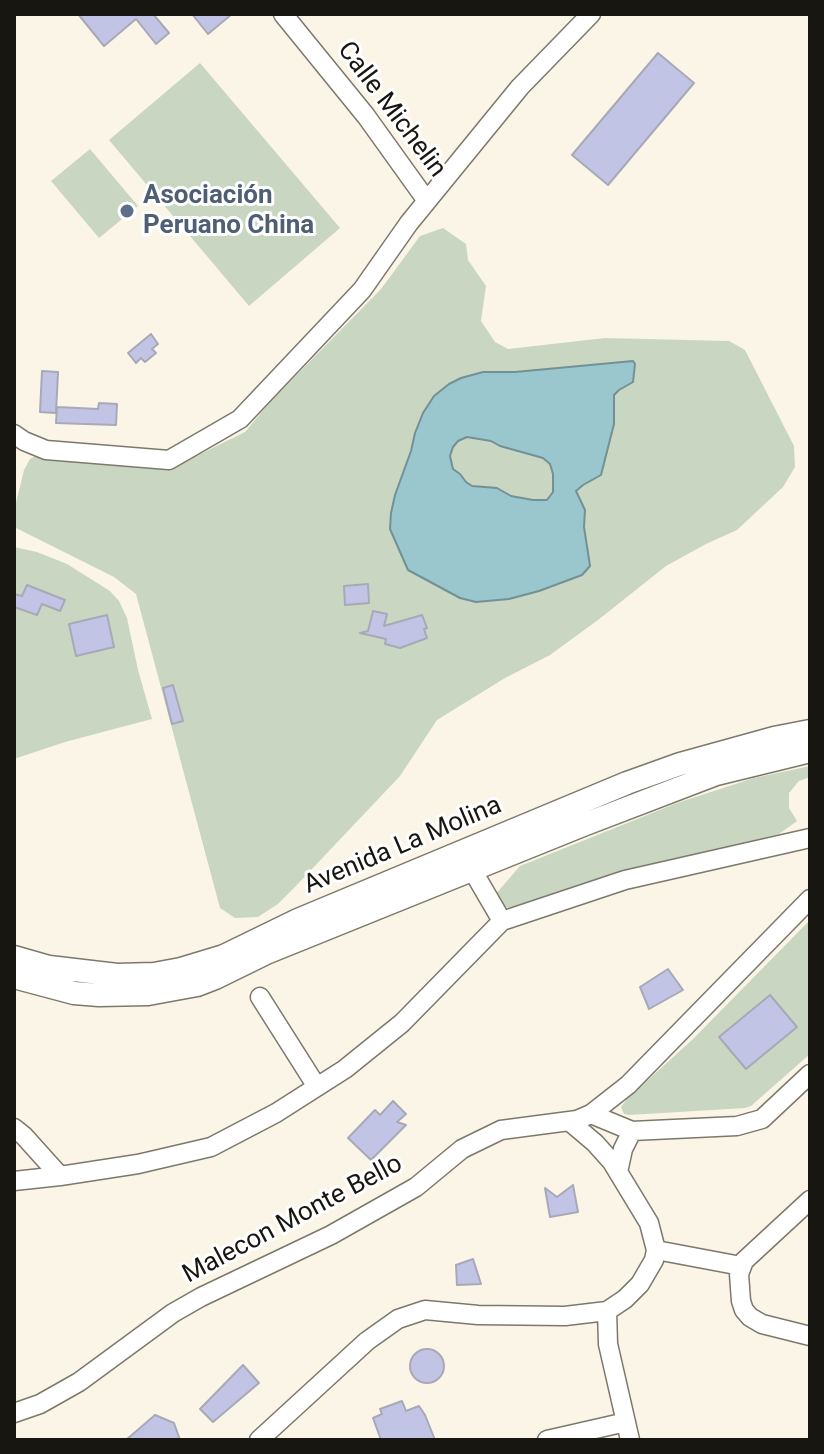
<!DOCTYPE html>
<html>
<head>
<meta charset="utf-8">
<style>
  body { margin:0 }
  #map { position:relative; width:824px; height:1454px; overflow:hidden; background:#faf5e7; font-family:Roboto,sans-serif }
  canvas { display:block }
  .frame { position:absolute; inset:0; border:16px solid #181611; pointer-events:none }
</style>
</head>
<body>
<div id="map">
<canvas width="824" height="1454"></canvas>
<div class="frame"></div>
</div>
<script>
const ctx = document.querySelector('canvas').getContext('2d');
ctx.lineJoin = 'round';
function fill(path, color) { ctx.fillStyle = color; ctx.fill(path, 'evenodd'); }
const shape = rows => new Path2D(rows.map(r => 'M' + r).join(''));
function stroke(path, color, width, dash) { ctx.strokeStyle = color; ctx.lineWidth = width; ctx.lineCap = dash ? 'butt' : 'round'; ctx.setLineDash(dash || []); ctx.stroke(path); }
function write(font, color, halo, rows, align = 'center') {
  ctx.font = font + ' Roboto,sans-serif'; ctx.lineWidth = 6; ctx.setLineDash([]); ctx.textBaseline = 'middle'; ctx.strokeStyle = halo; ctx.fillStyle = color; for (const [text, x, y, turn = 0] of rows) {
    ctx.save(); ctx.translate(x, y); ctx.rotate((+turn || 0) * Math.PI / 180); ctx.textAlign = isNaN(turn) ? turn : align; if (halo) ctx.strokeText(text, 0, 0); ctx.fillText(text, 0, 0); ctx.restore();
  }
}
fill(shape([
  [200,63,340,228,249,306,109,140],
  [90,149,138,206,99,238,51,181],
  [443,228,466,244,468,260,486,286,481,321,495,342,508,349,605,338,729,341,745,350,794,446,795,467,783,487,737,530,706,544,666,566,598,620,550,655,505,678,437,720,400,776,294,888,278,904,258,917,235,918,220,908,136,594,114,577,14,527,14,511,24,470,30,459,39,454,123,464,182,463,245,432,270,402,381,289,420,236],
  [14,547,37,552,67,564,110,591,119,601,127,618,138,670,152,719,65,742,14,759],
  [810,766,810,777,799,781,789,793,789,808,797,821,779,834,623,874,511,907,502,908,494,896,520,866,677,803,754,778],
  [810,920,810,1054,751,1106,745,1108,629,1115,624,1114,621,1107,627,1099,693,1039]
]), '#c9d7c2');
const water = shape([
  [633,361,635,364,633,382,619,390,614,395,614,424,601,475,583,485,576,491,585,510,584,527,590,566,582,575,539,591,509,599,476,602,460,598,408,570,390,529,391,513,395,495,411,451,415,433,423,413,434,396,449,384,461,378,483,372,515,372,633,361],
  [467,437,491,441,500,446,543,458,550,464,553,474,553,492,547,500,533,500,511,496,497,488,472,486,466,482,460,474,453,469,450,456,453,447,458,441,467,437]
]);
fill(water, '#9ac6ce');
stroke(water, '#739195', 2);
const building = shape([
  [78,14,153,14,169,33,156,44,136,19,104,46,78,14],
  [192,14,232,14,208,34,192,14],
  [658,53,694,83,608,185,572,155,658,53],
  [151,334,158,344,152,349,156,353,145,362,141,358,136,363,128,353,151,334],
  [42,371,58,372,56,413,40,412,42,371],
  [99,403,117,404,116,425,56,423,57,407,98,409,99,403],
  [368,584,369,603,345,605,344,586,368,584],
  [27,585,65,600,60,611,42,604,37,615,14,607,14,594,22,596,27,585],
  [373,611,387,614,384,626,422,615,427,628,424,629,427,638,400,648,385,644,386,639,360,633,368,631,373,611],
  [107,615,114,647,76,656,69,624,107,615],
  [173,685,183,721,172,724,163,688,173,685],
  [668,969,683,990,649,1009,640,987,668,969],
  [770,995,797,1027,746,1069,719,1037,770,995],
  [393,1101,406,1114,397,1122,406,1125,371,1160,348,1138,375,1110,380,1115,393,1101],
  [573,1185,578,1212,550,1217,545,1188,557,1197,573,1185],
  [473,1259,481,1284,457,1285,456,1265,473,1259],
  '410 1366a17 17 0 1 1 34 0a17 17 0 1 1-34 0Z',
  [243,1365,259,1383,213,1422,200,1409,243,1365],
  [402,1401,406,1411,419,1406,425,1415,435,1440,381,1440,373,1418,382,1414,380,1409,402,1401],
  [155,1415,174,1423,180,1440,126,1440,155,1415]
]);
fill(building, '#c2c4e6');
stroke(building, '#a8a9b7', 2);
const minor = shape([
  [283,14,366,116,427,201],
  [14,434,24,441,46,450,169,460,240,419,362,290,409,223,520,87,591,14],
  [468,857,474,873,502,921],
  [260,997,317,1087],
  [591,1114,632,1131,737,1126,762,1119,810,1074],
  [14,1128,24,1136,60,1176],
  [618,1172,623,1149,632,1131],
  [14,1181,60,1176,138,1164,211,1147,276,1113,345,1069,402,1023,502,921,625,880,810,838],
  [810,1200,744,1261,739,1274,741,1301,744,1310,750,1317,762,1324,810,1336],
  [656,1250,741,1266],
  [607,1311,608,1344,630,1440],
  [14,1413,40,1404,79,1382,173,1313,201,1297,331,1235,416,1187,462,1149,501,1130,577,1120,591,1114,628,1085,810,899],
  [259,1440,367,1341,398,1319,425,1310,478,1315,565,1316,607,1311,625,1299,640,1284,654,1260,656,1250,649,1223,612,1162,595,1143,569,1121],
  [547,1440,626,1422]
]);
const major = shape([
  [14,957,49,967,117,975,154,974,181,969,224,956,298,920,627,783,680,764,774,738,810,731],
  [14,977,74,993,99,995,148,994,197,985,215,978,266,953,583,825,716,774,810,751]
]);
stroke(minor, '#7c786b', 21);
stroke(major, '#7c786b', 25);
stroke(minor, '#fff', 18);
stroke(major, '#fff', 22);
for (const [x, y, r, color] of [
  [127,211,8,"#5c6f8a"]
]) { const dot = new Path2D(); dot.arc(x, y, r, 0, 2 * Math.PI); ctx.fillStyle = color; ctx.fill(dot); stroke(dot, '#fff', 3); }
write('26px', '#181611', '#fff', [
  ["Calle Michelin",391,110,53],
  ["Avenida La Molina",403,846,-23],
  ["Malecon Monte Bello",293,1220,-28]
]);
write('bold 26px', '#4e5e75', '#fff', [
  ["Asociación",143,196],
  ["Peruano China",143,226]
], 'left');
</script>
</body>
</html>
